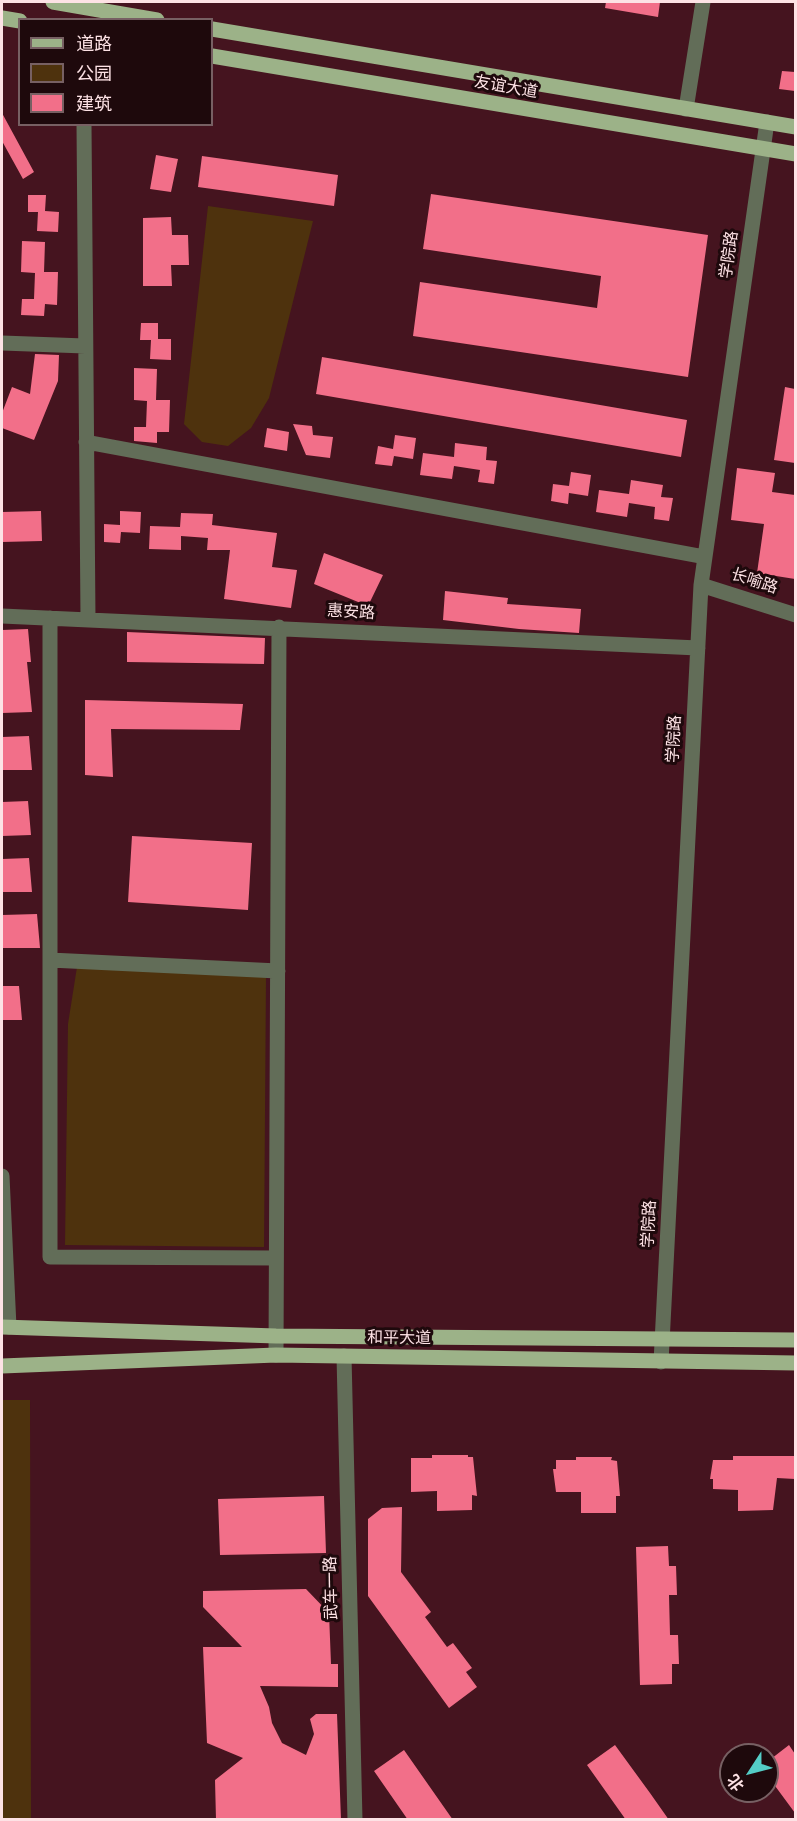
<!DOCTYPE html>
<html>
<head>
<meta charset="utf-8">
<style>
  body { margin:0 }
  #map { position:relative; width:797px; height:1821px; overflow:hidden; background:#45141f; font-family:Jost,"Noto Sans SC",sans-serif }
  canvas { display:block }
  .frame { position:absolute; inset:0; border:3px solid #fde2e5; pointer-events:none }
  .legend { position:absolute; left:18px; top:18px; width:195px; height:108px; box-sizing:border-box; background:#1e090c; border:2px solid #776063; margin:0; padding:8px 10px; list-style:none; font-size:18px; color:#fde2e5 }
  .legend li { display:flex; align-items:center; gap:12px; height:30px }
  .legend b { width:30px; border:2px solid #776063 }
  .north { position:absolute; left:719px; top:1743px; width:60px; height:60px; box-sizing:border-box; background:#1e090c; border:2px solid #776063; border-radius:50%; rotate:234deg; font-size:16px; font-weight:700; line-height:24px; text-align:center; color:#fde2e5 }
  .north::after { content:''; display:block; margin:auto; width:21px; height:27px; background:#54cdc6; clip-path:polygon(50% 0,100% 100%,50% 72%,0 100%) }
</style>
</head>
<body>
<div id="map">
<canvas width="797" height="1821"></canvas>
<div class="frame"></div>
<ul class="legend">
<li><b style="height:8px;background:#9cb288"></b>道路</li>
<li><b style="height:16px;background:#4e320d"></b>公园</li>
<li><b style="height:16px;background:#f26f89"></b>建筑</li>
</ul>
<div class="north">北</div>
</div>
<script>
const ctx = document.querySelector('canvas').getContext('2d');
ctx.lineJoin = 'round';
function fill(path, color) { ctx.fillStyle = color; ctx.fill(path, 'evenodd'); }
const shape = rows => new Path2D(rows.map(r => 'M' + r).join(''));
function stroke(path, color, width, dash) { ctx.strokeStyle = color; ctx.lineWidth = width; ctx.lineCap = dash ? 'butt' : 'round'; ctx.setLineDash(dash || []); ctx.stroke(path); }
function write(font, color, halo, rows, align = 'center') {
  ctx.font = font + ' Jost,"Noto Sans SC",sans-serif'; ctx.lineWidth = 6; ctx.setLineDash([]); ctx.textBaseline = 'middle'; ctx.strokeStyle = halo; ctx.fillStyle = color; for (const [text, x, y, turn = 0] of rows) {
    ctx.save(); ctx.translate(x, y); ctx.rotate((+turn || 0) * Math.PI / 180); ctx.textAlign = isNaN(turn) ? turn : align; if (halo) ctx.strokeText(text, 0, 0); ctx.fillText(text, 0, 0); ctx.restore();
  }
}
fill(shape([
  [208,206,313,221,269,398,251,428,228,446,202,442,184,424],
  [77,967,266,976,264,1247,65,1245,68,1024],
  [2,1400,30,1400,31,1819,2,1819]
]), '#4e320d');
fill(shape([
  [606,2,660,2,658,17,605,8],
  [782,71,795,72,795,91,779,89],
  [2,113,34,172,23,179,2,141],
  [156,155,178,159,171,192,150,189],
  [202,156,338,175,334,206,198,187],
  [431,194,708,235,688,377,413,336,420,282,597,308,601,276,423,249],
  [28,195,46,195,45,211,59,212,58,232,37,231,38,212,28,212],
  [171,217,172,235,188,235,189,265,171,265,172,286,143,286,143,218],
  [22,241,45,242,44,272,58,272,57,305,45,304,44,316,21,315,22,299,34,299,35,273,21,272],
  [141,323,158,323,158,339,171,339,171,360,150,359,151,340,140,340],
  [35,354,59,355,58,381,34,440,2,428,2,413,12,387,30,394],
  [322,357,687,420,681,457,316,394],
  [134,368,157,369,156,400,170,400,169,432,157,432,157,443,134,441,134,427,146,427,147,401,134,400],
  [785,387,795,389,795,463,774,460],
  [293,424,312,426,313,435,333,437,330,458,306,455],
  [267,428,289,432,287,451,264,447],
  [395,435,416,438,413,459,394,456,392,466,375,464,378,446,393,449],
  [455,443,487,447,486,460,497,461,494,484,478,482,480,470,454,466,452,479,420,475,423,453,454,457],
  [737,468,775,473,772,492,795,495,795,579,757,573,764,524,731,520],
  [571,472,591,475,588,496,569,493,568,504,551,501,553,484,569,486],
  [631,480,663,485,661,497,673,498,669,521,654,519,655,507,629,503,627,517,596,512,599,490,629,494],
  [41,511,42,541,2,542,2,512],
  [120,511,141,512,140,533,121,532,120,543,104,542,104,524,120,525],
  [181,513,213,514,212,525,277,533,272,567,297,570,291,608,224,599,230,550,207,550,208,538,181,536,181,550,149,549,150,526,180,527],
  [324,553,383,575,368,606,314,584],
  [445,591,508,598,507,604,581,609,579,633,519,629,443,620],
  [28,629,31,662,27,662,32,712,2,713,2,630],
  [127,632,265,638,264,664,127,662],
  [85,700,243,704,240,730,111,729,113,777,85,775],
  [29,736,32,770,2,770,2,737],
  [28,801,31,835,2,836,2,802],
  [132,836,252,843,248,910,128,902],
  [29,858,32,892,2,892,2,859],
  [37,914,40,948,2,948,2,915],
  [2,986,19,986,22,1020,2,1020],
  [432,1455,468,1455,468,1457,473,1457,477,1496,472,1495,472,1510,437,1511,437,1491,411,1492,411,1458,432,1458],
  [733,1456,795,1456,795,1479,777,1478,773,1510,738,1511,738,1490,713,1489,713,1479,710,1479,713,1460,733,1460],
  [576,1457,612,1457,611,1460,617,1461,620,1496,616,1496,616,1513,581,1513,581,1492,556,1492,553,1469,556,1469,556,1460,576,1460],
  [324,1496,326,1553,220,1555,218,1499],
  [402,1507,401,1572,431,1612,425,1617,447,1647,453,1643,472,1668,466,1672,477,1687,449,1708,368,1596,368,1519,382,1508],
  [668,1546,669,1566,676,1566,677,1595,669,1595,670,1635,678,1635,679,1664,672,1664,672,1684,640,1685,636,1547],
  [306,1589,329,1613,331,1664,338,1664,338,1687,260,1686,269,1707,272,1723,282,1743,306,1755,314,1734,310,1719,316,1714,337,1714,341,1820,216,1820,215,1780,243,1758,207,1743,203,1647,242,1647,203,1607,203,1591],
  [615,1745,650,1793,669,1820,626,1820,587,1765],
  [789,1745,795,1754,795,1813,767,1775,767,1762],
  [404,1750,453,1820,408,1820,374,1771]
]), '#f26f89');
stroke(shape([
  [686,109,703,2],
  [84,124,88,619],
  [2,343,85,346],
  [86,442,705,557],
  [701,585,796,615],
  [2,616,698,648],
  [50,618,50,1257,276,1258],
  [50,960,278,971],
  [2,1176,9,1327],
  [276,1355,279,627],
  [344,1356,355,1820],
  [661,1362,701,585,767,122]
]), '#626d58', 15);
stroke(shape([
  [53,2,157,20],
  [2,18,20,21],
  [212,29,796,127],
  [212,56,796,154],
  [2,1327,276,1336,796,1340],
  [2,1366,276,1355,796,1363]
]), '#9cb288', 15);
write('16px', '#fde2e5', '#1e090c', [
  ["友谊大道",506,88,10],
  ["学院路",730,255,-82],
  ["长喻路",754,582,18],
  ["惠安路",351,613,3],
  ["学院路",675,739,-87],
  ["学院路",650,1224,-87],
  ["和平大道",399,1339,1],
  ["武车一路",332,1588,-91]
]);
</script>
</body>
</html>
